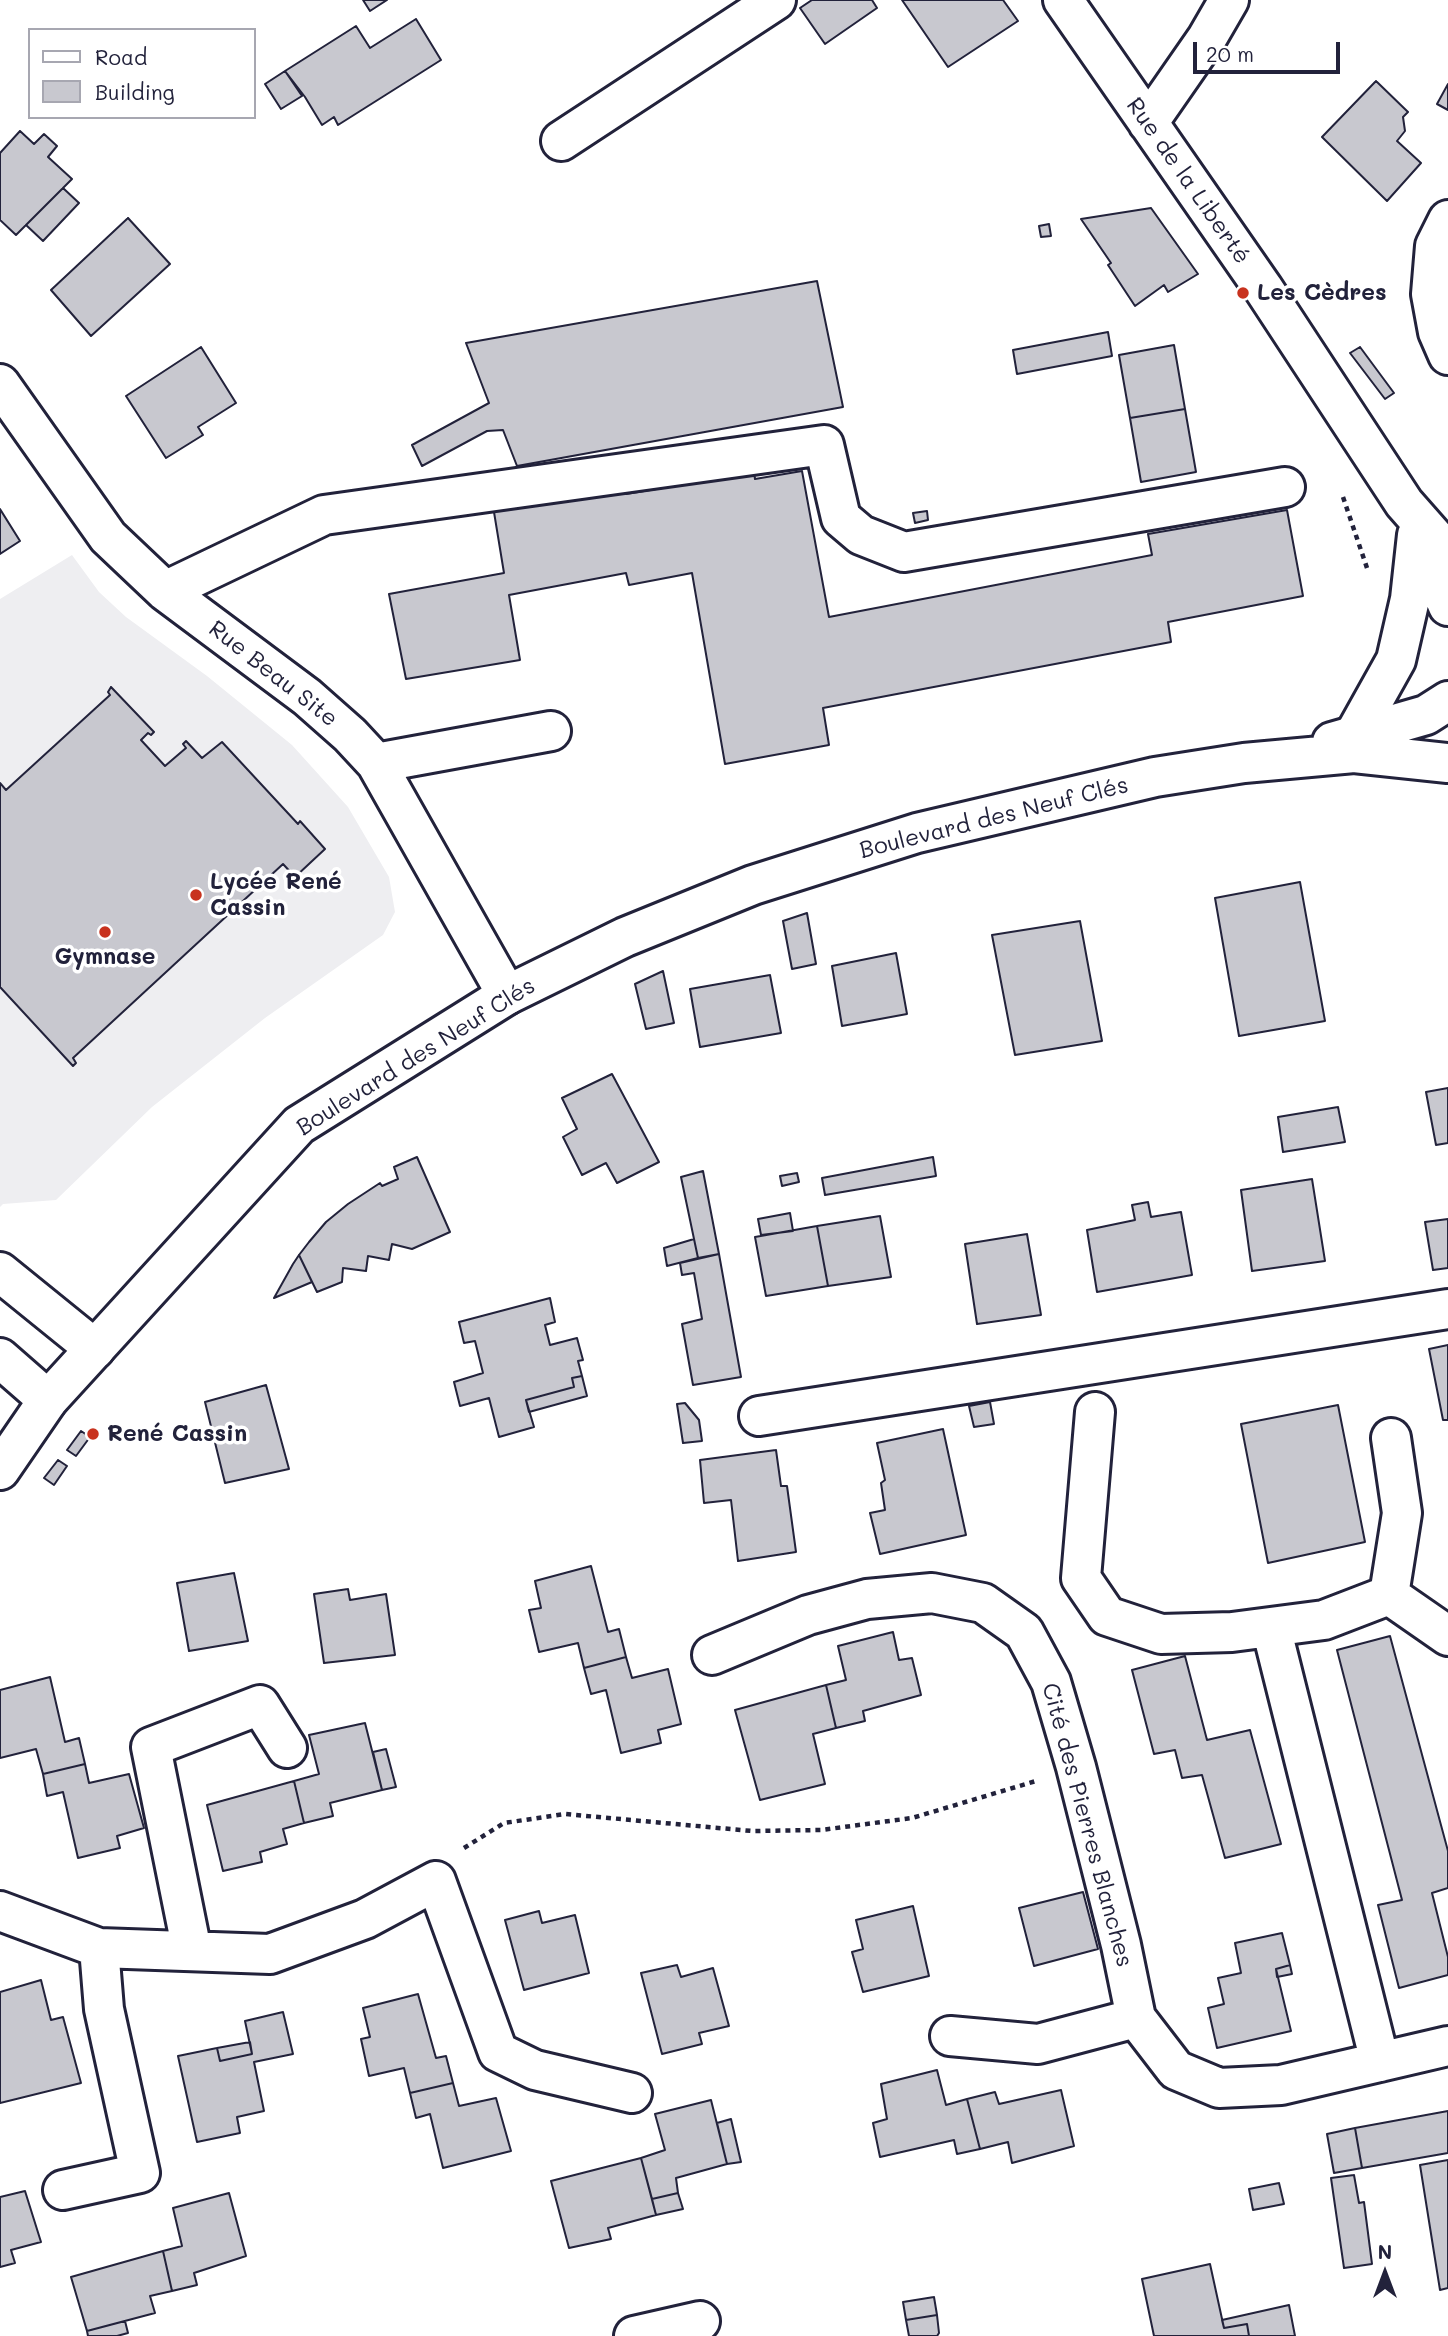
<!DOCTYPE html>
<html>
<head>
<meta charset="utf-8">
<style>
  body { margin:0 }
  #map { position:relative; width:1448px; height:2336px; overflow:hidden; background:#fff; font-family:Mali,sans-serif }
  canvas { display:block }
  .legend { position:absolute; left:28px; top:28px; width:228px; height:91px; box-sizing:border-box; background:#fff; border:2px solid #a7a7b1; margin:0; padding:9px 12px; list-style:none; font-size:21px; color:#22223b }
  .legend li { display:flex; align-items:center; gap:14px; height:35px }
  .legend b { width:35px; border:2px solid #a7a7b1 }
  .north { position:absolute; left:1350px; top:2238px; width:70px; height:70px; -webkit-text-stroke:5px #fff; paint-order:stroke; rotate:0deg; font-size:19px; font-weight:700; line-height:28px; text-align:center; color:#22223b }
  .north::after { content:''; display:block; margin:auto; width:24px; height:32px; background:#22223b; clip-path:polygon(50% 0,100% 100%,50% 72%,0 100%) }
  .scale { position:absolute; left:1193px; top:42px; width:147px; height:32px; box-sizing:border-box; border:4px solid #22223b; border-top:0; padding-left:9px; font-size:21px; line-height:24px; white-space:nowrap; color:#22223b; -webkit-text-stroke:5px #fff; paint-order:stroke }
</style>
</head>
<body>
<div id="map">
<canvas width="1448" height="2336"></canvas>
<ul class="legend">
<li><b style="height:9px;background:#fff"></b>Road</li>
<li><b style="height:19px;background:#c8c8cf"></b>Building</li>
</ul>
<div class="north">N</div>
<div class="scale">20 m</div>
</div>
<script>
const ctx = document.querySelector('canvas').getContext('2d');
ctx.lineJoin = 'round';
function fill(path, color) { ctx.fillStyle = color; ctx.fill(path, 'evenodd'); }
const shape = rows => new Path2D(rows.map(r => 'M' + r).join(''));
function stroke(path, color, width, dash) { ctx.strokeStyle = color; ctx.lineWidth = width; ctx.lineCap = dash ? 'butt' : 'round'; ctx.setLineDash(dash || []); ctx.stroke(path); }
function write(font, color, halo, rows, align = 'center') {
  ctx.font = font + ' Mali,sans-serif'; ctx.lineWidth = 7; ctx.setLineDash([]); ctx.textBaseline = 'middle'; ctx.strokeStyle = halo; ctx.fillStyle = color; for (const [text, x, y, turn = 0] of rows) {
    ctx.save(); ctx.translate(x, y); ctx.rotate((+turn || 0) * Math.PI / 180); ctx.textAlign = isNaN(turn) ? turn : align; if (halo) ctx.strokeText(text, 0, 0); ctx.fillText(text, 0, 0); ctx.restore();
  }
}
fill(shape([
  [72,555,99,592,126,617,207,676,292,745,348,807,389,877,395,912,383,935,265,1018,152,1107,56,1200,3,1204,0,1207,0,599]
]), '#eeeef1');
const building = shape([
  [363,0,387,0,370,11,363,0],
  [812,0,872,0,877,8,825,44,800,8,812,0],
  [902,0,1003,0,1018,21,948,67,902,0],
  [416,19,441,60,338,125,334,117,322,125,305,97,285,71,356,26,370,48,416,19],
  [285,71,302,96,281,109,265,84,285,71],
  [1376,81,1408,112,1403,117,1405,131,1397,141,1421,163,1387,201,1322,137,1376,81],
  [1448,84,1448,110,1437,104,1448,84],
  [20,131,34,144,44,134,57,146,48,157,72,179,16,235,0,220,0,153,20,131],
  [63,188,79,203,43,241,26,225,63,188],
  [1151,208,1198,274,1168,292,1164,285,1135,306,1108,265,1111,263,1081,219,1151,208],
  [128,218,170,264,91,336,51,290,128,218],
  [1049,224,1051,236,1041,237,1039,226,1049,224],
  [817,281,843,407,517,466,503,430,487,431,422,466,412,445,489,403,466,343,817,281],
  [1108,332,1112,356,1017,374,1013,350,1108,332],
  [1174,345,1185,409,1130,418,1119,355,1174,345],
  [201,347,236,403,198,427,203,435,166,458,126,396,201,347],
  [1360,347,1394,393,1385,399,1350,353,1360,347],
  [1185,409,1196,472,1141,482,1130,418,1185,409],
  [802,471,829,617,1152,555,1148,534,1287,510,1303,596,1168,622,1171,642,823,708,829,745,725,764,692,573,629,585,626,573,509,595,520,660,406,679,389,594,504,573,493,506,624,487,626,494,754,473,755,479,802,471],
  [0,509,20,541,0,554,0,509],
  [927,511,928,520,915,523,913,513,927,511],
  [111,687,154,732,151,735,148,733,141,740,165,766,186,748,183,744,186,741,202,758,222,742,298,824,300,821,325,849,295,877,283,864,73,1058,76,1063,73,1066,0,987,0,783,6,790,110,695,108,692,111,687],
  [1300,882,1325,1021,1239,1036,1215,898,1300,882],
  [807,913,816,964,792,969,783,921,807,913],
  [1080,921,1102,1041,1015,1055,992,935,1080,921],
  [896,953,907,1014,842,1026,832,966,896,953],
  [663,971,674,1023,646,1029,635,984,663,971],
  [770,975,781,1033,700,1047,690,989,770,975],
  [612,1074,659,1162,617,1183,606,1163,582,1175,563,1137,577,1129,562,1098,612,1074],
  [1448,1088,1448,1143,1436,1145,1426,1092,1448,1088],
  [1338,1107,1345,1142,1283,1152,1278,1117,1338,1107],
  [417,1157,450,1232,412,1249,392,1244,389,1260,368,1256,366,1271,343,1268,342,1282,317,1292,299,1255,309,1242,326,1222,348,1204,380,1183,382,1186,398,1179,394,1167,417,1157],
  [933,1157,936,1176,825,1195,822,1178,933,1157],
  [703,1171,719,1254,698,1258,681,1177,703,1171],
  [797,1173,799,1182,782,1186,780,1176,797,1173],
  [1312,1179,1325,1261,1252,1271,1241,1190,1312,1179],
  [1148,1202,1151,1217,1181,1212,1192,1275,1097,1292,1087,1230,1135,1220,1132,1205,1148,1202],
  [790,1213,793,1231,761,1235,758,1219,790,1213],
  [880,1216,891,1277,828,1286,817,1226,880,1216],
  [1448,1219,1448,1268,1433,1270,1425,1222,1448,1219],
  [817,1226,828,1286,766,1296,755,1237,817,1226],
  [1027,1234,1041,1315,977,1324,965,1244,1027,1234],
  [694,1239,698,1258,667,1266,664,1248,694,1239],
  [719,1254,741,1377,693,1385,682,1324,702,1319,694,1273,682,1275,680,1263,719,1254],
  [299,1255,312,1282,274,1298,293,1264,299,1255],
  [550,1298,555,1322,545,1325,550,1345,577,1338,583,1360,578,1361,582,1376,572,1378,574,1387,526,1400,534,1427,499,1437,489,1398,460,1406,454,1382,483,1373,475,1341,464,1343,459,1322,550,1298],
  [1448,1345,1448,1420,1443,1420,1429,1349,1448,1345],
  [582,1376,587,1396,529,1412,526,1400,574,1387,572,1378,582,1376],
  [266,1385,289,1469,225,1483,205,1402,266,1385],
  [990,1402,994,1424,974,1427,969,1406,990,1402],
  [685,1403,699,1420,702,1441,683,1443,677,1404,685,1403],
  [1338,1405,1365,1542,1268,1563,1241,1424,1338,1405],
  [943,1429,966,1535,880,1554,870,1513,885,1510,881,1483,885,1480,877,1443,943,1429],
  [81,1431,90,1437,76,1456,67,1450,81,1431],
  [776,1450,781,1486,787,1486,796,1552,738,1561,731,1500,704,1503,700,1460,776,1450],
  [58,1460,67,1466,54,1485,44,1478,58,1460],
  [591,1566,608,1632,619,1629,626,1657,584,1668,578,1643,539,1652,529,1610,541,1608,535,1581,591,1566],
  [234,1573,248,1641,189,1651,177,1583,234,1573],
  [348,1589,350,1600,386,1594,395,1655,324,1663,314,1594,348,1589],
  [893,1632,899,1660,912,1658,921,1695,863,1711,865,1721,836,1728,826,1685,846,1680,838,1646,893,1632],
  [1390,1636,1448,1851,1448,1888,1432,1893,1448,1957,1448,1975,1399,1988,1378,1905,1402,1900,1337,1650,1390,1636],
  [1185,1656,1207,1740,1250,1730,1281,1844,1225,1858,1202,1775,1182,1778,1175,1750,1154,1754,1132,1670,1185,1656],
  [626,1657,632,1678,668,1669,681,1724,658,1730,661,1743,621,1753,606,1690,591,1694,584,1668,626,1657],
  [50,1677,65,1742,79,1738,85,1764,43,1774,36,1749,0,1758,0,1690,50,1677],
  [826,1685,836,1728,813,1734,825,1784,760,1800,735,1710,826,1685],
  [365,1723,382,1790,330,1803,333,1816,304,1823,294,1781,319,1774,309,1735,365,1723],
  [386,1749,396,1787,382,1790,373,1752,386,1749],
  [85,1764,89,1783,129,1774,144,1828,117,1836,120,1848,78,1858,63,1792,47,1796,43,1774,85,1764],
  [294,1781,304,1823,283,1829,287,1844,260,1852,262,1862,223,1871,207,1805,294,1781],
  [1083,1892,1098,1949,1034,1966,1019,1908,1083,1892],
  [913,1906,929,1976,863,1992,852,1952,863,1949,856,1920,913,1906],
  [539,1911,542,1923,575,1915,589,1973,524,1990,505,1920,539,1911],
  [1282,1933,1290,1965,1276,1969,1291,2031,1217,2048,1208,2008,1224,2004,1218,1978,1241,1973,1235,1943,1282,1933],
  [677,1965,681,1977,713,1968,729,2026,699,2033,702,2044,662,2054,641,1973,677,1965],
  [1290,1965,1292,1974,1277,1977,1276,1969,1290,1965],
  [41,1980,51,2020,63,2017,81,2083,0,2103,0,1992,41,1980],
  [418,1994,436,2058,446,2056,453,2083,410,2093,404,2068,369,2076,361,2039,370,2037,363,2008,418,1994],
  [283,2012,293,2054,254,2062,264,2111,237,2117,240,2133,197,2142,178,2056,217,2048,220,2061,252,2054,245,2021,283,2012],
  [250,2042,252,2054,220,2061,217,2048,250,2042],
  [937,2070,946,2105,967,2099,980,2149,957,2154,954,2140,880,2157,873,2123,887,2119,881,2084,937,2070],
  [453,2083,459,2106,496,2098,511,2151,443,2168,430,2114,416,2118,410,2093,453,2083],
  [1061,2090,1074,2146,1012,2163,1008,2142,980,2149,967,2099,995,2092,999,2104,1061,2090],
  [711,2100,727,2164,676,2178,678,2193,652,2199,641,2158,665,2150,655,2114,711,2100],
  [1448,2111,1448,2153,1362,2168,1355,2128,1448,2111],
  [731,2119,741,2162,727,2164,717,2123,731,2119],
  [1355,2128,1362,2168,1334,2173,1327,2134,1355,2128],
  [641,2158,656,2215,608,2228,611,2239,569,2248,551,2181,641,2158],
  [1448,2160,1448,2288,1440,2290,1420,2165,1448,2160],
  [1354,2175,1359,2203,1364,2202,1372,2264,1344,2268,1331,2178,1354,2175],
  [1279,2183,1284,2204,1253,2210,1249,2189,1279,2183],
  [25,2191,41,2242,11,2250,15,2263,0,2267,0,2197,25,2191],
  [229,2193,246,2256,194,2273,197,2285,172,2291,163,2251,182,2246,173,2208,229,2193],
  [678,2193,683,2209,656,2215,652,2199,678,2193],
  [163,2251,172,2291,150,2296,155,2313,87,2331,71,2277,163,2251],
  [1210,2264,1224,2328,1247,2324,1249,2336,1154,2336,1142,2279,1210,2264],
  [934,2297,937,2315,906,2320,903,2302,934,2297],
  [1289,2305,1295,2336,1249,2336,1247,2324,1224,2328,1222,2320,1289,2305],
  [937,2315,939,2333,937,2336,909,2336,906,2320,937,2315],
  [125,2321,128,2333,117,2336,88,2336,87,2331,125,2321]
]);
fill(building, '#c8c8cf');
stroke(building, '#22223b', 2);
const minor = shape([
  [1063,0,1263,288,1404,503,1448,553],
  [1148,123,1207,38,1229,0],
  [561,141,776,0],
  [1448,220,1435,246,1431,294,1438,332,1448,355],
  [0,384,108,537,165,591,307,697,350,735,376,763,507,995],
  [1418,537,1448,606],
  [165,591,324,515,824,445,841,518,861,535,904,552,1285,487],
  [1353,737,1396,660,1410,599,1417,535],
  [376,763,551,731],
  [0,1272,95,1349],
  [0,1358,48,1400],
  [1095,1412,1081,1578,1107,1616,1161,1634,1232,1632,1324,1620,1389,1595,1448,1636],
  [759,1416,1448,1309],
  [1389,1595,1402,1513,1391,1438],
  [1271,1627,1380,2062],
  [712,1655,808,1615,867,1599,932,1593,983,1603,1024,1632,1051,1682,1076,1767,1121,1945,1136,2018,1176,2070,1219,2088,1281,2085,1448,2046],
  [0,1911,99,1948,270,1954,365,1919,436,1881,498,2052,535,2070,632,2093],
  [192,1951,151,1747,260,1705,287,1748],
  [950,2036,1038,2044,1136,2018],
  [63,2190,140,2173,104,2009,99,1948],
  [634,2336,700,2321]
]);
const major = shape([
  [1332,742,1426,715,1448,701],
  [0,1470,48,1400,299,1125,507,995,625,937,753,885,917,833,1155,777,1244,763,1354,753,1448,763]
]);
stroke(minor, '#22223b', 44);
stroke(major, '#22223b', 44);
stroke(shape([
  [1343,497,1367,568],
  [464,1848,504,1823,565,1814,752,1831,821,1830,912,1818,1036,1781]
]), '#22223b', 4.5, [5, 5]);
stroke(minor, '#fff', 38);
stroke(major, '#fff', 38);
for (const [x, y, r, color] of [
  [1243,293,7,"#c8321e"],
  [196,895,7,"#c8321e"],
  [105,932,7,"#c8321e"],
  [93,1434,7,"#c8321e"]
]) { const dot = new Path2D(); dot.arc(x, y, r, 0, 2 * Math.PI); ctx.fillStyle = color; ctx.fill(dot); stroke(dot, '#fff', 2.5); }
write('23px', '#22223b', '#fff', [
  ["Rue de la Liberté",1188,181,55],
  ["Rue Beau Site",273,674,38],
  ["Boulevard des Neuf Clés",994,818,-14],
  ["Boulevard des Neuf Clés",416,1057,-32],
  ["Cité des Pierres Blanches",1087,1825,75]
]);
write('bold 23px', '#22223b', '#fff', [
  ["Les Cèdres",1257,293],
  ["Lycée René",210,882],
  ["Cassin",210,908],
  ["Gymnase",105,957,"center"],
  ["René Cassin",107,1434]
], 'left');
</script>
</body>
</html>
